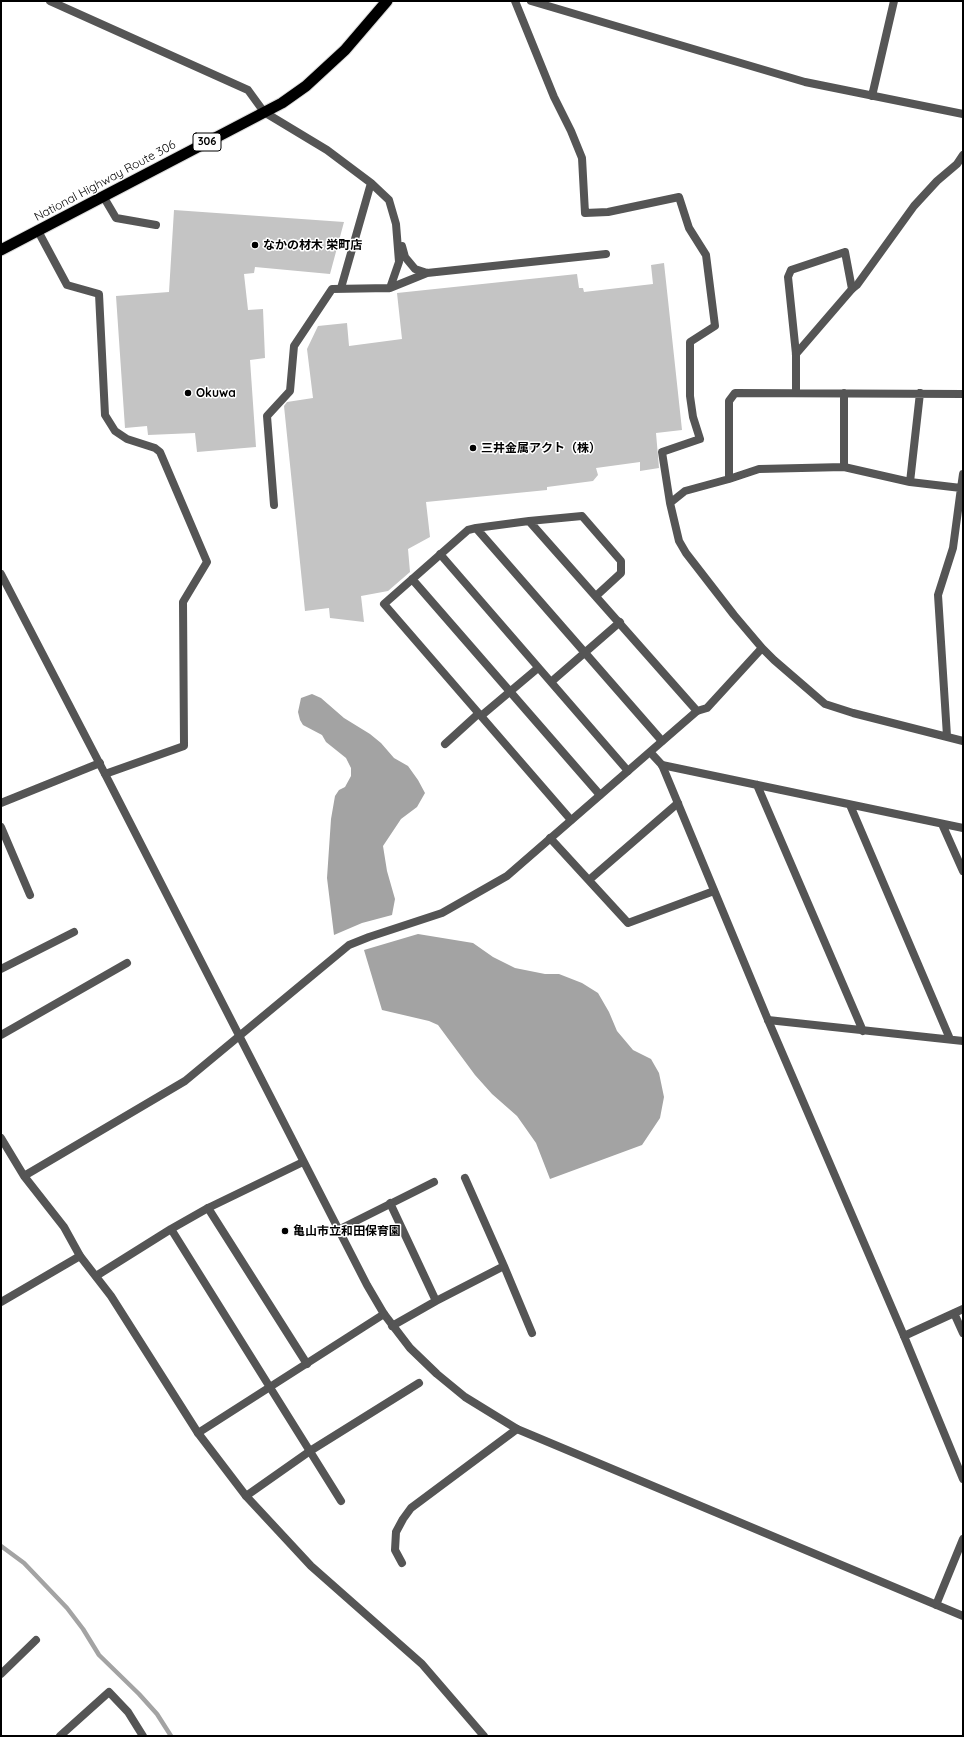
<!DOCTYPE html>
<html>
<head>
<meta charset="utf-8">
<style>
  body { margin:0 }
  #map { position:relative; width:964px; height:1737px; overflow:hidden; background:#fff; font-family:Quicksand,sans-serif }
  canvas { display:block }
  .frame { position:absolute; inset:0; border:2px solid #000; pointer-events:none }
</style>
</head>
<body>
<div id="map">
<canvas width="964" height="1737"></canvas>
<div class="frame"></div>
</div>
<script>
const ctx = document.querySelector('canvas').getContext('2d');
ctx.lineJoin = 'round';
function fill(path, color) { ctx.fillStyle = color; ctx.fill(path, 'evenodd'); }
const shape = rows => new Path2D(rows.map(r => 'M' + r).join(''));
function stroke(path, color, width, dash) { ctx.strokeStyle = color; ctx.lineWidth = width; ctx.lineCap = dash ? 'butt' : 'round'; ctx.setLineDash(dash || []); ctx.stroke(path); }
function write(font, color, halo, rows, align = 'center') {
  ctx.font = font + ' Quicksand,"Noto Sans JP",sans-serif'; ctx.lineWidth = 3; ctx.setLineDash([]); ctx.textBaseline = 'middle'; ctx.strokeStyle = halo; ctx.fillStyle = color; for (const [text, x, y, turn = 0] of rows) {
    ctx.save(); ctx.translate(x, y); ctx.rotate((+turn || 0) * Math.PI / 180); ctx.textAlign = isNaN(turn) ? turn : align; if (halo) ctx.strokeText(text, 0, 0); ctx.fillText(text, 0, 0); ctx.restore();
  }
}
fill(shape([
  [312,694,321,698,344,718,370,734,381,743,394,758,408,766,418,780,425,793,417,807,401,819,383,846,387,871,395,899,392,915,362,923,334,935,327,878,331,819,335,796,339,790,345,787,351,776,351,768,346,758,326,742,322,735,303,725,300,720,298,712,301,698],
  [418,934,473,943,493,957,515,968,545,974,559,974,582,983,598,993,609,1012,617,1031,633,1050,651,1059,659,1073,664,1097,660,1118,642,1145,550,1179,536,1143,517,1116,492,1094,475,1075,438,1025,429,1021,382,1010,364,950]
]), '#a3a3a3');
stroke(shape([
  [1,1546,24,1563,67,1608,83,1629,99,1655,139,1694,157,1714,171,1736]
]), '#a3a3a3', 4.5);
fill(shape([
  [174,210,344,222,330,274,255,267,254,273,244,274,248,310,263,309,265,358,250,360,256,447,197,452,195,433,148,435,147,426,125,428,116,296,169,292],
  [664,263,682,430,656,433,659,468,640,471,640,462,596,468,598,475,593,481,547,487,547,490,426,502,430,537,408,549,410,572,388,591,361,596,364,622,330,618,329,608,305,611,284,406,287,402,313,398,307,349,318,326,347,323,349,346,402,339,397,293,577,274,579,288,583,288,584,292,653,284,651,265]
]), '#c4c4c4');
const trunk = shape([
  [1,250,282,103,306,86,345,50,387,1]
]);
stroke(trunk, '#dbdbdb', 13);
stroke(shape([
  [264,112,327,150,371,183,389,200,396,224,399,262,390,288,332,289,294,346,290,391,267,416,274,505],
  [103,196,116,218,156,225],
  [38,231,67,285,99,294,105,415,115,431,127,439,155,448,160,452,207,562,183,602,184,746,105,774],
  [402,246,405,257,415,269,427,273,606,254],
  [341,288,371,183],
  [390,288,427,273],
  [852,289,857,285,914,206,937,181,957,164,963,155],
  [208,1208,307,1364],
  [954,1313,963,1333],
  [904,1336,963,1309],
  [246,1496,310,1451,419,1383],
  [1,1674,36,1640]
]), '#555', 8);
stroke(shape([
  [50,1,248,90,264,112],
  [515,1,554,97,571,131,582,158,585,213,608,212,679,197,689,228,706,255,715,326,690,342,690,396,693,417,700,439,662,452,670,503],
  [531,1,805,82,963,114],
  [872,96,894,1],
  [796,354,852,289,845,252,791,270,788,277,796,354,796,392],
  [844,467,844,393],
  [963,474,961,488,963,489],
  [729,479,685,491,670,503,679,541,686,553,734,615,762,648,774,660,825,704,853,713,963,741],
  [910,482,920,393],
  [529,521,582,516,621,561,621,573,596,596],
  [476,528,529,521,697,711,707,708,762,648],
  [440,554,628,771],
  [412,579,600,795],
  [551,682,620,622],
  [481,716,538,668],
  [947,736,938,595,953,548,961,488,910,482,844,467,759,469,729,479,729,401,735,393,963,394],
  [445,744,478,714],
  [662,765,963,828],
  [757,785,863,1031],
  [1,803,100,763],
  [850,805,950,1039],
  [571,820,384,604,468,530,476,528,662,741],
  [942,824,963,871],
  [1,827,30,895],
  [550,838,628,923,714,891],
  [589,880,678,803],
  [1,969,74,932],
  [768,1020,963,1041],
  [1,1035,127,963],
  [465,1178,504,1266,532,1333],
  [390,1203,436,1301],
  [171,1229,341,1501],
  [338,1230,434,1182],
  [96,1276,171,1229,208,1208,303,1162],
  [1,1302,80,1256],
  [392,1326,436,1301,504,1266],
  [198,1433,384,1314],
  [402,1563,395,1550,396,1532,403,1519,411,1508,517,1429],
  [60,1736,109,1692,128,1712,143,1736]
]), '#555', 8);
stroke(shape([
  [1,574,105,774,367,1285,384,1314,410,1348,437,1374,465,1397,517,1429,963,1616],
  [650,752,662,765,768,1020,904,1336,963,1479],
  [1,1138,24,1176,64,1227,80,1256,111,1296,198,1433,246,1496,311,1566,422,1664,484,1736],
  [24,1176,185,1081,349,945,369,937,442,913,507,876,697,711],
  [936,1605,963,1539]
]), '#555', 8);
stroke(trunk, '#000', 11);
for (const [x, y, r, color] of [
  [255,245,4,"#000"],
  [188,393,4,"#000"],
  [473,448,4,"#000"],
  [285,1231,4,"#000"]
]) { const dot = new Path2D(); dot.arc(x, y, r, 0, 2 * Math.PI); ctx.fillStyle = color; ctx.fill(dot); stroke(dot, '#fff', 1.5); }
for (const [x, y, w] of [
  [207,142,28]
]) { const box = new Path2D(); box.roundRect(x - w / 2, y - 9, w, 18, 3); ctx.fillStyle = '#fff'; ctx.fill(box); stroke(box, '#000', 1); }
write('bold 11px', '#000', null, [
  ["306",207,142]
]);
write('12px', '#000', '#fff', [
  ["National Highway Route 306",105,181,-28]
]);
write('bold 12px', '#000', '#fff', [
  ["なかの材木 栄町店",263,245],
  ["Okuwa",196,393],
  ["三井金属アクト（株）",481,448],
  ["亀山市立和田保育園",293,1231]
], 'left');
</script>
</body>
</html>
